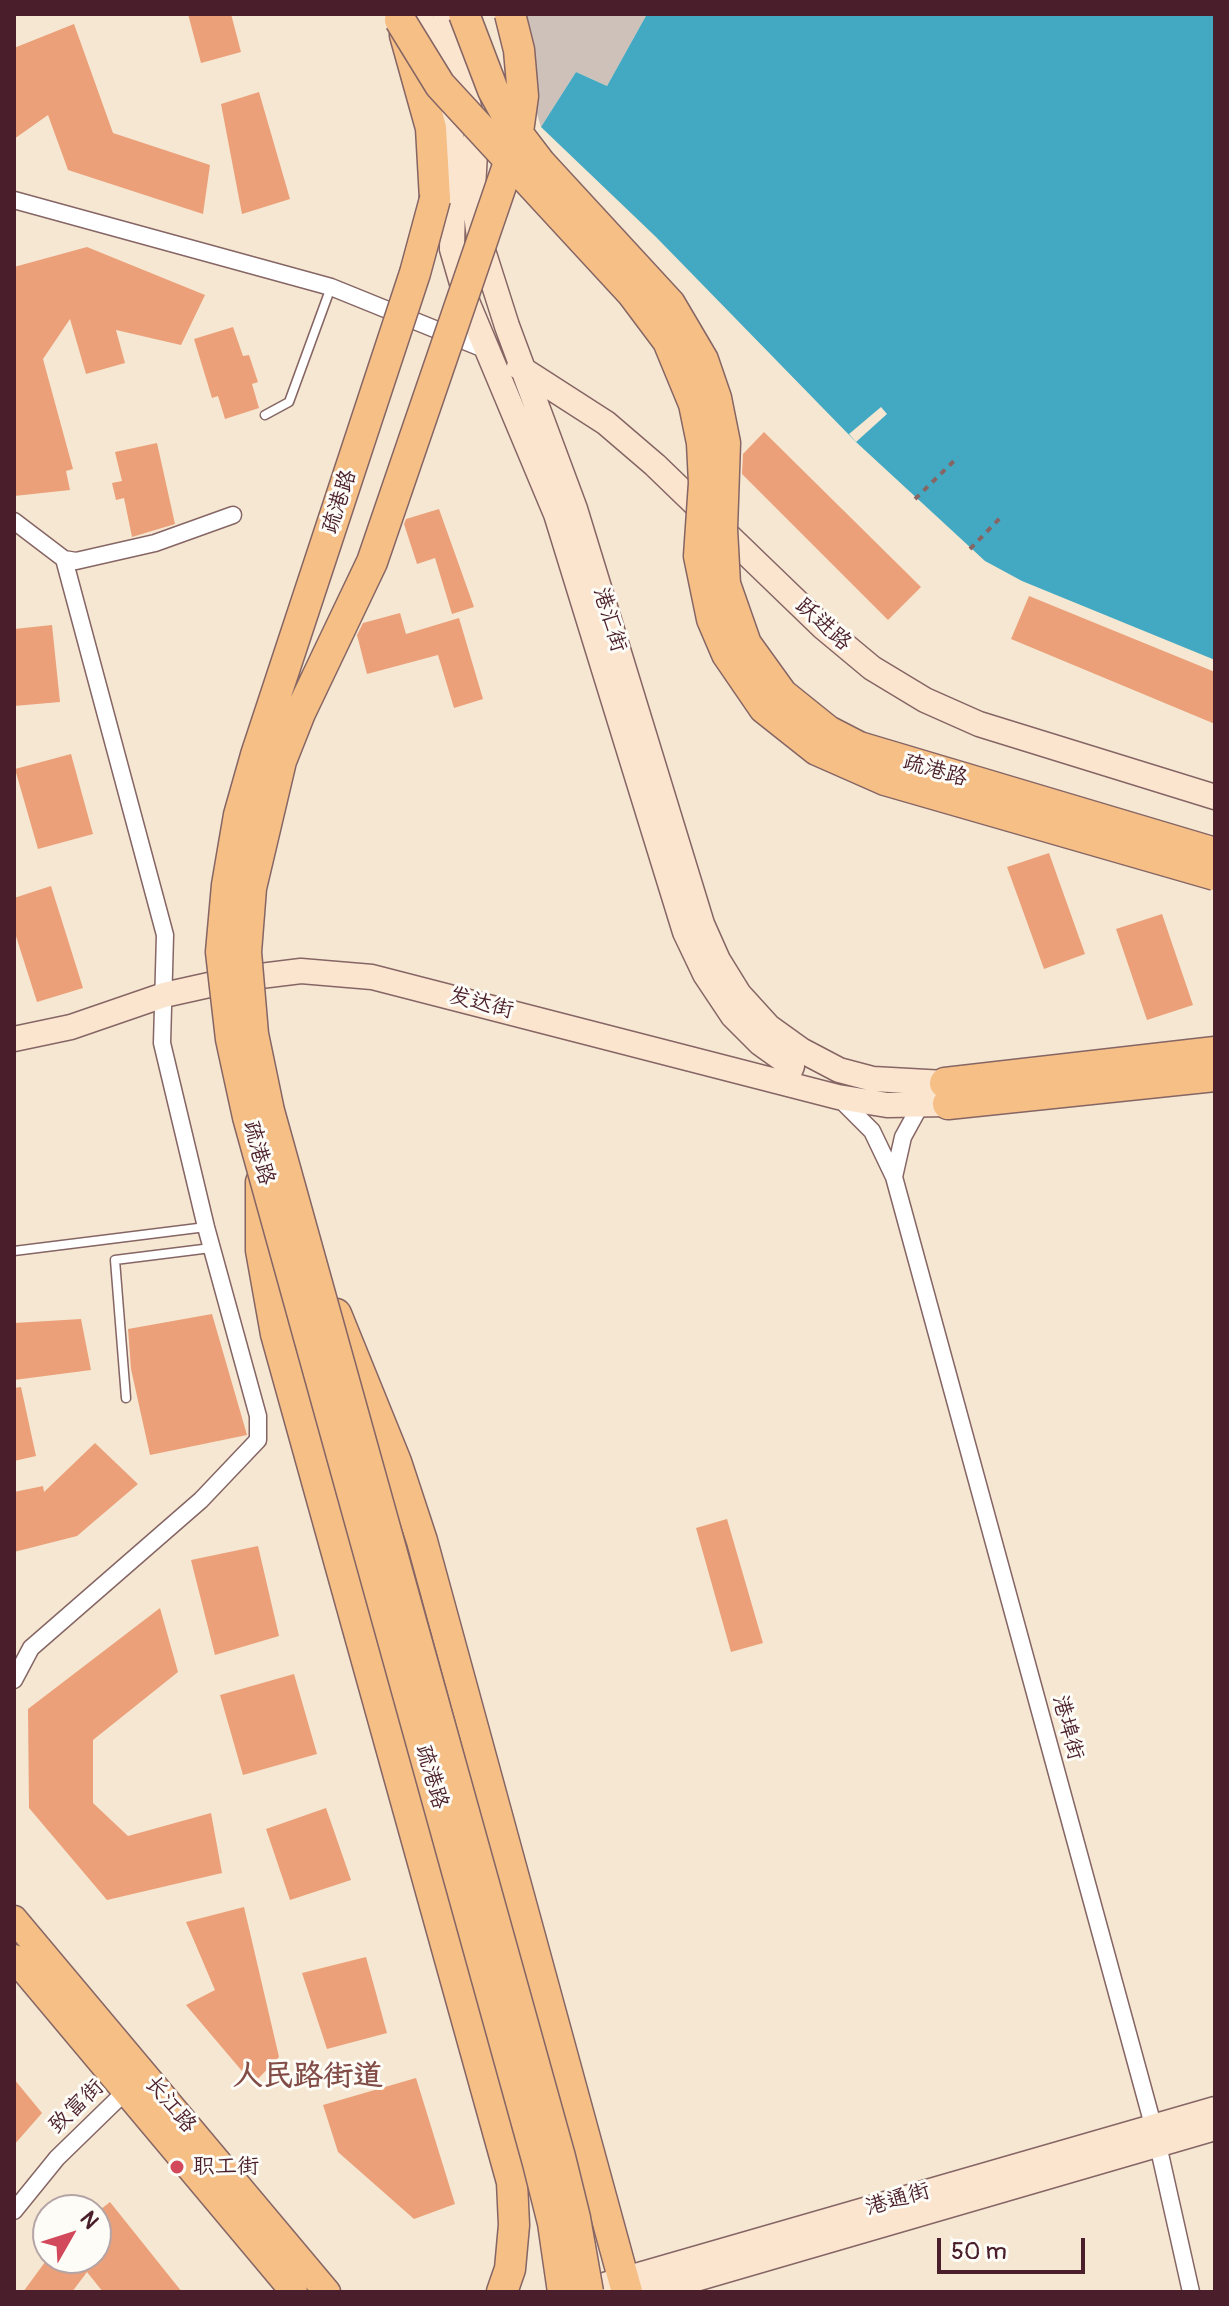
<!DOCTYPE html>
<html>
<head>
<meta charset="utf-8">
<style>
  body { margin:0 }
  #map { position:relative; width:1229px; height:2306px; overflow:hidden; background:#f5e7d1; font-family:Pangolin,sans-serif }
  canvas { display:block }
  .frame { position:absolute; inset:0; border:16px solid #4a1f2b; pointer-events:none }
  .north { position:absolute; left:32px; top:2194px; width:80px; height:80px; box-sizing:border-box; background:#fdfcf7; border:2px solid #b5a4a5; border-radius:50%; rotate:51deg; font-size:22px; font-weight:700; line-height:32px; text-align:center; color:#4a1f2b }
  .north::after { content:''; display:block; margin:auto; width:28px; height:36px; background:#d1495b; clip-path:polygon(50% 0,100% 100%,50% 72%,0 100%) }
  .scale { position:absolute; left:937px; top:2238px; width:148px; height:36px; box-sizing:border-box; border:4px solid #4a1f2b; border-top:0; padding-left:10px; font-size:24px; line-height:28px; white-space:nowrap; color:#4a1f2b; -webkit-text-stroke:6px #fdfcf7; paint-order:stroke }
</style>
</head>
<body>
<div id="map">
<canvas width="1229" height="2306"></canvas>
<div class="frame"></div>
<div class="north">N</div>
<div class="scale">50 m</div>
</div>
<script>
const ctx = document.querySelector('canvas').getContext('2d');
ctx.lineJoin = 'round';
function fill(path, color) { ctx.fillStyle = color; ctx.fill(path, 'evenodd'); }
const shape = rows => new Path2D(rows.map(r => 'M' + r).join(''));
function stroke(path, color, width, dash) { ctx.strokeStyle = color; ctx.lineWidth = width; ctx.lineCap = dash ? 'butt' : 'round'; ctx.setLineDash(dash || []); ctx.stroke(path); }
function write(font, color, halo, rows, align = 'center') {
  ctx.font = font + ' Pangolin,"LXGW WenKai TC",sans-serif'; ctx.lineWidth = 6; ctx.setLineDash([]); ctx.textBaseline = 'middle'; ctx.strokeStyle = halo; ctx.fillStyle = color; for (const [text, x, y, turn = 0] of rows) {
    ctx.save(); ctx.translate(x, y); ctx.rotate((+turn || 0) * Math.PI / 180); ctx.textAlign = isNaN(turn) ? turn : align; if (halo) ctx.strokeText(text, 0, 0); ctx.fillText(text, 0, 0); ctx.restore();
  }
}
fill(shape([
  [507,14,647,14,607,86,576,72,541,127]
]), '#cec1ba');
fill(shape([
  [647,14,1215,14,1215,660,1022,581,985,561,856,442,656,237,541,127,576,72,607,86]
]), '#43a9c3');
fill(shape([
  [881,407,887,414,856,442,849,434]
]), '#f5e7d1');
fill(shape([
  [188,14,231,14,241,52,201,63],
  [74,24,113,133,210,165,203,214,68,170,48,115,14,139,14,48],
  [259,92,290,199,242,214,221,104],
  [87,247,205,295,181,345,116,330,125,363,86,374,70,319,43,359,73,469,66,471,70,490,14,496,14,267],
  [233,327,243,356,249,355,258,382,252,384,259,408,225,419,218,396,212,398,194,339],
  [764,432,921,587,888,620,742,474,743,454],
  [157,443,175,524,132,537,124,498,116,500,112,483,122,481,115,452],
  [439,509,474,607,452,614,435,558,417,564,404,524,406,519],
  [1029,596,1215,672,1215,724,1011,639],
  [400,613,406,634,459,618,483,699,454,708,438,655,367,674,357,635,363,623],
  [52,625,60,702,14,706,14,629],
  [71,754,93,834,38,849,15,769],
  [1049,853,1085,954,1044,969,1007,867],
  [51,886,83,988,37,1002,14,930,14,898],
  [1162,914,1193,1005,1147,1020,1116,929],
  [212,1314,247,1435,150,1455,131,1369,128,1329],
  [81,1319,91,1370,14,1380,14,1323],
  [21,1387,36,1456,14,1461,14,1388],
  [95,1443,138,1484,77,1536,14,1552,14,1492,43,1486,44,1492],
  [727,1519,763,1643,731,1652,696,1528],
  [258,1546,279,1636,215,1655,191,1560],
  [160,1608,178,1672,93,1740,93,1803,128,1836,211,1813,222,1873,107,1900,29,1808,28,1709],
  [294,1674,317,1754,243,1775,220,1695],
  [326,1808,351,1880,290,1900,266,1829],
  [244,1907,279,2057,253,2084,186,2005,215,1990,186,1922],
  [366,1957,387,2033,327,2049,302,1973],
  [416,2078,455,2204,414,2219,338,2152,323,2105],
  [14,2079,42,2113,14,2145],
  [110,2202,182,2292,103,2292,87,2272,72,2292,23,2292,48,2258,96,2258,96,2213]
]), '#eba07a');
const lane = shape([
  [265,415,289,402,331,287],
  [14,1251,206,1227],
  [126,1398,115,1260,211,1248]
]);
const street = shape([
  [14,200,331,287,489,351],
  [14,521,64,559,165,935,162,1043,206,1227,258,1416,258,1440,201,1500,31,1648,14,1680],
  [64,559,76,561,155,543,233,515],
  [838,1097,872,1131,894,1177,1156,2136,1191,2292],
  [894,1177,903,1137,920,1106],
  [14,2211,57,2158,130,2087]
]);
const secondary = shape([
  [420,14,447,110,454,152,452,249,468,304,556,514,685,932,705,974,733,1016,760,1043,792,1066,785,1083],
  [445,14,476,134,473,189,479,238,507,326,575,509,702,924,718,960,739,994,769,1027,801,1050,839,1070,873,1079,945,1083],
  [519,367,606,423,655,465,824,628,872,668,925,700,979,724,1215,797],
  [14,1039,71,1027,164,995,236,979,301,971,372,977,838,1097,887,1105,948,1104],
  [580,2292,1215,2109],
  [651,2292,1215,2128]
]);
const primary = shape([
  [14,1919,327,2292],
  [14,1958,294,2292]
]);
const highway = shape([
  [405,35,431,128,435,199],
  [945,1083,1215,1052],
  [948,1104,1215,1076],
  [261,1182,261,1250,276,1334,512,2182,514,2225,510,2269,502,2292],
  [336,1314,396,1462,422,1541,627,2292]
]);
stroke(lane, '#866565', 11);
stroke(street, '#866565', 19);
stroke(secondary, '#866565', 27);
stroke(primary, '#866565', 29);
stroke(highway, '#866565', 33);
stroke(shape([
  [915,499,958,457],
  [970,549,1002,516]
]), '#866565', 4, [6, 6]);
stroke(lane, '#fff', 8);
stroke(street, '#fff', 16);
stroke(secondary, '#fbe5cf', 24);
stroke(primary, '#f5bf86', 26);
stroke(highway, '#f5bf86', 30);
const highwayBridge = shape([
  [464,14,493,90,515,130,541,164,670,304,703,360,716,398,725,443,722,529,725,584,746,644,782,694,828,731,859,747,1215,853],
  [510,14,519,50,523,96,517,139,372,562,300,713,281,761,251,888,246,952,253,1034,269,1111,560,2157,575,2218,588,2292],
  [400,20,440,85,632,293,668,341,694,404,702,443,704,483,699,556,712,619,727,654,764,708,817,750,885,780,1215,875],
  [435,199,415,273,256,755,239,815,227,885,221,952,231,1039,248,1117,538,2163,553,2223,563,2292]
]);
stroke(highwayBridge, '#866565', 33, []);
stroke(highwayBridge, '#f5bf86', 30);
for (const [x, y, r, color] of [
  [177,2167,8,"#d1495b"]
]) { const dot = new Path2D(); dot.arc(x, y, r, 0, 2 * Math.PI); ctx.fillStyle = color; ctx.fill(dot); stroke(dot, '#fdfcf7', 3); }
write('22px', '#4a1f2b', '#fdfcf7', [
  ["疏港路",340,502,-72],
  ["港汇街",609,620,73],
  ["跃进路",823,625,42],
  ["疏港路",935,771,16],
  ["发达街",481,1004,14],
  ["疏港路",258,1153,75],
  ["港埠街",1067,1728,75],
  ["疏港路",431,1777,74],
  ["长江路",170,2105,50],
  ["致富街",77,2107,-44],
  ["港通街",898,2200,-16]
]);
write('22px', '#4a1f2b', '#fdfcf7', [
  ["职工街",193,2167]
], 'left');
write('bold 30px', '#824c47', '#fdfcf7', [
  ["人民路街道",308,2077]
]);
</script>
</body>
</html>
